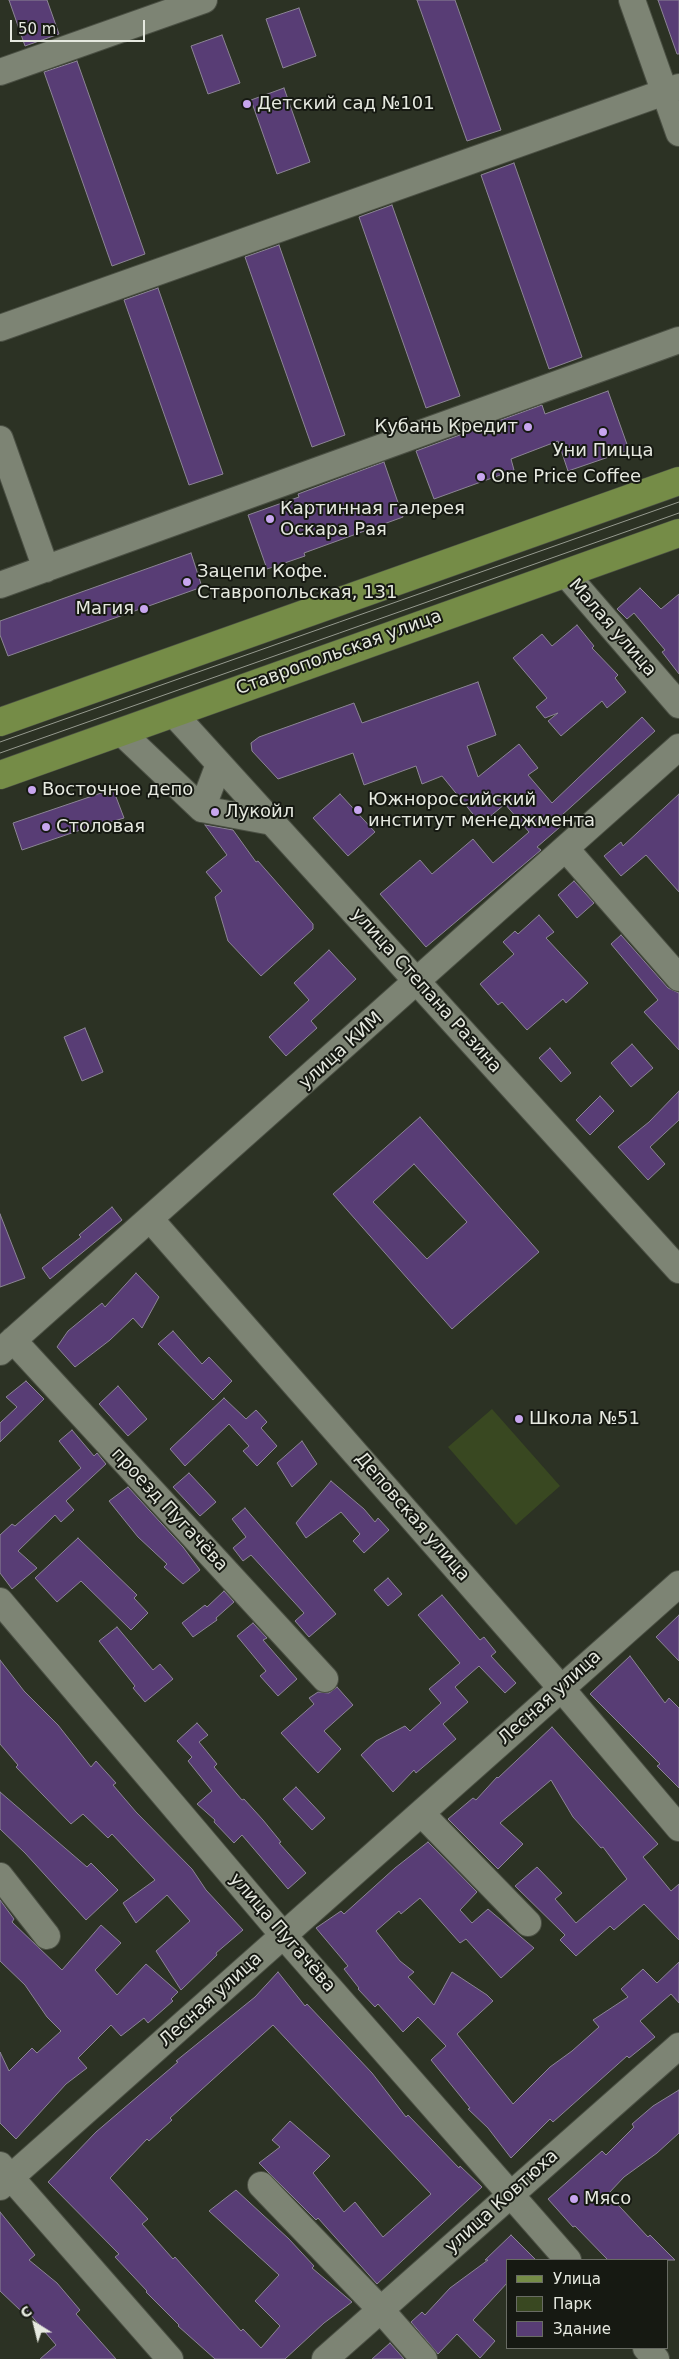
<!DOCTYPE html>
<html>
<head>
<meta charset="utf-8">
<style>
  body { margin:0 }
  #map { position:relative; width:679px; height:2359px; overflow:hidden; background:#2c3224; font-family:"DejaVu Sans",sans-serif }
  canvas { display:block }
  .legend { position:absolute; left:506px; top:2259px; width:162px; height:90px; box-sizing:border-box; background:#161912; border:1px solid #696c64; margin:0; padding:6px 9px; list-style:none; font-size:15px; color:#e6e9e0 }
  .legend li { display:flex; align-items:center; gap:10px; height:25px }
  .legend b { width:25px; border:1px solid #696c64 }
  .north { position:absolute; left:10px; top:2299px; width:50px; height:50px; -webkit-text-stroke:4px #161912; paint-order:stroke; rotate:324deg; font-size:14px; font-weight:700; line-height:20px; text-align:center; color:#e6e9e0 }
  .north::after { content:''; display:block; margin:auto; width:18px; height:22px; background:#e6e9e0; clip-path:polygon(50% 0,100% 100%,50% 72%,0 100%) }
  .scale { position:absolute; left:10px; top:20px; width:135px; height:22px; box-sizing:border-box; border:2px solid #e6e9e0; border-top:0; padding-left:6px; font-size:15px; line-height:18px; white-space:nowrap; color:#e6e9e0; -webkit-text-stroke:4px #161912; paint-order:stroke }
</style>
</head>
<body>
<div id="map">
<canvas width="679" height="2359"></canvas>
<ul class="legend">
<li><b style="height:6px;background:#758c47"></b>Улица</li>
<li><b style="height:14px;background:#394821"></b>Парк</li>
<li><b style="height:14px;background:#583d75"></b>Здание</li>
</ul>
<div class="north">С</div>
<div class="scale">50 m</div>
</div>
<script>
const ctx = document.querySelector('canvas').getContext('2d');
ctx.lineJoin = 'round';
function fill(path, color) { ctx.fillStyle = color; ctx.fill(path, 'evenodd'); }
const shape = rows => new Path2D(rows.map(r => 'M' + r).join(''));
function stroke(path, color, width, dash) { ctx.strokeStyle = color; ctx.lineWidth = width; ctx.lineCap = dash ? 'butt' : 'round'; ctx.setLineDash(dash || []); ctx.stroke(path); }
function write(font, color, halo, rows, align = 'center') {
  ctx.font = font + ' "DejaVu Sans",sans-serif'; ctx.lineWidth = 4; ctx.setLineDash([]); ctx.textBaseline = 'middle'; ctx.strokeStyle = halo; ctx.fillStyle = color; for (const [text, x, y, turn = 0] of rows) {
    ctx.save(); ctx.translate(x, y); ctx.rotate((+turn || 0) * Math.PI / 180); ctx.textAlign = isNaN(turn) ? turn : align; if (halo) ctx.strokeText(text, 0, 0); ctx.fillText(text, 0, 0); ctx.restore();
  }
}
fill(shape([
  [492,1409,560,1486,516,1525,448,1447]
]), '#394821');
const building = shape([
  [9,0,47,0,59,34,25,46,9,0],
  [417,0,455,0,501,130,467,141,417,0],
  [658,0,679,0,679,54,677,54,658,0],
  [299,8,316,56,283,68,266,19,299,8],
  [222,35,240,83,208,94,191,46,222,35],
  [77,61,145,254,112,266,44,72,77,61],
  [284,88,310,162,277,174,251,100,284,88],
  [514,163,582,357,549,369,481,175,514,163],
  [392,205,460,396,426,408,359,217,392,205],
  [279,245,345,435,312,447,245,257,279,245],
  [158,288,223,474,189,485,124,300,158,288],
  [608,391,629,450,568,471,558,441,511,459,514,470,434,499,416,451,542,405,545,414,608,391],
  [384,462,403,517,304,553,305,556,267,569,248,515,299,497,298,494,384,462],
  [191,553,202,587,8,656,0,635,0,621,191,553],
  [640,588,661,609,679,594,679,674,662,652,665,650,634,613,627,619,617,609,640,588],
  [577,625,594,646,592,648,618,675,615,678,626,692,607,708,602,701,561,736,548,721,558,713,545,718,536,707,547,698,513,658,542,634,552,646,577,625],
  [478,682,496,735,467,746,478,777,519,744,538,768,528,775,552,803,642,717,655,731,562,815,567,821,537,847,541,850,426,947,380,894,420,860,432,874,473,839,493,863,529,832,505,804,481,824,442,776,422,784,416,766,364,785,353,753,278,779,252,751,251,743,259,737,354,703,362,723,478,682],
  [113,789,124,818,95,827,95,825,22,850,13,823,113,789],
  [340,794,375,832,348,856,313,818,340,794],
  [679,794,679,892,646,855,621,876,604,856,621,842,623,846,679,794],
  [205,825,233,830,256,862,258,861,313,924,313,929,261,976,228,941,215,897,222,891,206,872,227,855,205,825],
  [574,881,594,903,577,918,558,895,574,881],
  [539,915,554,932,546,938,588,983,566,1003,563,999,527,1030,502,1002,498,1005,480,984,514,954,503,942,515,931,518,934,539,915],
  [621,935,668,988,679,993,679,1050,644,1012,658,1000,611,944,621,935],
  [329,950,356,979,311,1021,317,1028,286,1056,269,1037,309,1000,294,983,329,950],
  [85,1028,103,1072,82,1081,64,1037,85,1028],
  [632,1044,653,1068,631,1087,611,1063,632,1044],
  [550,1048,571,1073,561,1082,539,1058,550,1048],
  [679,1091,679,1120,650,1147,665,1164,648,1180,618,1147,649,1122,679,1091],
  [600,1096,614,1111,590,1135,576,1120,600,1096],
  [420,1117,539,1252,452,1329,333,1194,420,1117],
  [414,1164,467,1222,427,1259,373,1202,414,1164],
  [112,1207,122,1220,50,1279,42,1268,81,1237,79,1235,112,1207],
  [0,1214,25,1278,0,1287,0,1214],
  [136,1273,159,1297,142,1328,133,1318,110,1340,75,1367,57,1347,68,1331,102,1303,105,1307,136,1273],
  [173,1331,202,1364,209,1357,232,1381,213,1400,158,1344,173,1331],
  [26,1381,44,1399,0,1442,0,1423,17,1407,6,1397,26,1381],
  [118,1386,147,1419,128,1436,99,1404,118,1386],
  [224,1398,246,1419,256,1410,267,1422,261,1428,277,1446,257,1466,243,1451,249,1446,229,1424,185,1466,170,1449,224,1398],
  [72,1430,94,1456,97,1453,106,1464,66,1501,74,1510,61,1522,55,1515,18,1551,37,1568,12,1589,0,1573,0,1535,12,1524,15,1526,81,1468,59,1441,72,1430],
  [302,1441,317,1464,292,1487,277,1463,302,1441],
  [189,1473,216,1502,200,1516,173,1487,189,1473],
  [331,1481,364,1509,375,1522,378,1518,389,1530,364,1553,353,1541,360,1534,341,1512,306,1538,296,1523,331,1481],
  [128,1487,183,1547,200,1570,183,1584,164,1567,167,1564,138,1537,109,1501,128,1487],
  [245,1508,336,1614,309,1637,295,1621,304,1613,251,1555,243,1561,233,1548,246,1537,232,1519,245,1508],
  [78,1538,137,1595,134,1598,148,1613,131,1630,81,1581,57,1602,35,1578,78,1538],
  [388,1578,402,1594,388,1606,374,1590,388,1578],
  [224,1591,234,1602,216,1618,217,1620,193,1637,182,1623,205,1605,207,1607,224,1591],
  [442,1595,480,1640,484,1637,496,1652,491,1656,516,1683,505,1693,479,1666,455,1687,468,1702,443,1724,456,1739,416,1773,414,1770,393,1792,361,1755,376,1741,405,1726,410,1731,441,1703,429,1689,460,1663,418,1615,442,1595],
  [679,1615,679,1661,656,1637,679,1615],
  [253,1623,267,1638,263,1640,297,1679,278,1696,260,1676,266,1671,237,1636,253,1623],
  [117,1627,153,1670,160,1664,173,1679,145,1702,133,1688,135,1686,99,1641,117,1627],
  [630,1656,665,1703,669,1698,679,1708,679,1788,657,1766,660,1764,590,1694,630,1656],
  [0,1660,24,1691,58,1725,91,1767,96,1761,116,1783,113,1785,136,1812,192,1869,206,1890,243,1930,216,1953,217,1955,181,1990,156,1951,190,1921,167,1895,136,1923,123,1903,155,1880,112,1834,108,1838,83,1814,71,1824,16,1767,18,1765,0,1744,0,1660],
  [337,1687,353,1705,324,1731,341,1749,318,1773,281,1733,314,1704,309,1698,318,1692,329,1693,337,1687],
  [197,1723,208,1735,199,1742,217,1764,214,1767,242,1800,244,1799,263,1820,281,1842,279,1843,306,1873,288,1889,242,1835,234,1843,214,1822,215,1820,197,1804,212,1791,188,1761,192,1757,177,1741,197,1723],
  [552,1727,658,1844,643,1857,671,1891,679,1884,679,1940,644,1904,614,1930,610,1926,576,1956,560,1940,565,1935,515,1886,537,1867,562,1893,555,1899,576,1923,627,1879,603,1847,601,1848,573,1817,551,1780,500,1823,523,1844,498,1869,448,1819,473,1798,476,1800,497,1777,498,1778,552,1727],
  [296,1787,325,1818,312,1830,283,1799,296,1787],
  [0,1792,87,1867,91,1863,118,1890,86,1920,25,1853,0,1829,0,1792],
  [428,1842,477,1892,460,1910,472,1923,488,1909,534,1948,501,1978,466,1939,460,1943,420,1898,401,1914,399,1911,376,1931,400,1961,414,1972,408,1977,434,2005,452,1972,487,1995,493,2001,457,2034,513,2104,550,2067,572,2051,599,2027,593,2020,628,1997,621,1989,643,1969,657,1983,679,1962,679,2003,671,1994,640,2021,655,2037,629,2058,627,2056,553,2122,550,2119,511,2158,488,2128,468,2109,470,2108,431,2060,446,2046,418,2017,403,2032,378,2004,375,2007,358,1989,359,1988,344,1969,348,1966,316,1928,341,1911,344,1914,395,1868,428,1842],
  [0,1900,14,1919,12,1922,62,1970,101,1925,121,1943,95,1970,117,1995,146,1964,178,1992,171,1999,173,2001,148,2023,144,2018,121,2036,111,2025,78,2058,87,2068,66,2084,16,2139,0,2123,0,2052,9,2071,32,2048,37,2053,61,2031,47,2017,25,1985,0,1961,0,1900],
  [278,1972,305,2006,307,2004,372,2073,406,2117,408,2115,459,2168,460,2166,482,2187,377,2284,318,2218,316,2220,259,2163,280,2147,272,2140,290,2121,330,2156,313,2173,344,2212,355,2202,383,2237,431,2194,273,2025,170,2118,172,2120,149,2141,147,2139,110,2178,148,2219,142,2224,173,2259,175,2257,241,2331,243,2329,261,2348,280,2326,255,2301,279,2275,209,2211,236,2190,289,2239,314,2266,312,2268,352,2302,324,2323,285,2359,215,2359,178,2326,179,2325,146,2292,147,2291,115,2257,119,2254,48,2182,96,2132,178,2062,176,2061,255,1997,278,1972],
  [679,2090,679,2133,657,2153,624,2177,608,2194,648,2237,650,2235,675,2260,608,2260,575,2226,573,2227,548,2199,602,2151,606,2155,634,2127,632,2124,653,2106,679,2090],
  [0,2212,35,2255,29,2260,57,2283,80,2310,76,2314,116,2359,40,2359,56,2345,24,2307,20,2310,0,2291,0,2212],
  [511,2235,536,2260,508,2260,508,2282,473,2320,495,2341,480,2358,457,2334,438,2354,411,2322,422,2312,425,2315,450,2288,488,2260,485,2260,511,2235],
  [390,2343,404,2359,372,2359,390,2343]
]);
fill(building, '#583d75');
stroke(building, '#8c8595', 1);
const minor = shape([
  [632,0,679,133],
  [0,72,204,0],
  [0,328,679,87],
  [0,439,46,569],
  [565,573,679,705],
  [0,585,679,340],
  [173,713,679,1270],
  [121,732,202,809,272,822],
  [202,809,219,764],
  [566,849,679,978],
  [151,1220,561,1688,679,1828],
  [13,1340,325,1679],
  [0,1352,679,747],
  [0,1601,283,1935,568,2260],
  [421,1813,528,1923],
  [0,1876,47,1936],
  [0,2165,170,2359],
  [261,2185,381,2310,424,2359],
  [0,2187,679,1584],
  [646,2348,656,2359],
  [325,2359,679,2046]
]);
const major = shape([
  [0,722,679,481],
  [0,775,679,533]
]);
stroke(minor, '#4b5044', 28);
stroke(major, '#4b5044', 29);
stroke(minor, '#7d8474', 26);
stroke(major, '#758c47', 28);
stroke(shape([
  [0,742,679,502],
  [0,753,679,513]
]), '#969a8f', 1);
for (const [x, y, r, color] of [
  [247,104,5,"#c8a6ef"],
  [528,427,5,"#c8a6ef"],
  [603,432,5,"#c8a6ef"],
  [481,477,5,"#c8a6ef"],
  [270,519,5,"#c8a6ef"],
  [187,582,5,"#c8a6ef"],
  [144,609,5,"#c8a6ef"],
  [32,790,5,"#c8a6ef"],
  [358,810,5,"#c8a6ef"],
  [215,812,5,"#c8a6ef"],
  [46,827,5,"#c8a6ef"],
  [519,1419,5,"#c8a6ef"],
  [574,2199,5,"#c8a6ef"]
]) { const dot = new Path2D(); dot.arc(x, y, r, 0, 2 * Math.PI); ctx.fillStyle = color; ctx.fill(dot); stroke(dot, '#161912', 2); }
write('18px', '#e6e9e0', '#161912', [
  ["Детский сад №101",257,104],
  ["Кубань Кредит",518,427,"right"],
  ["Уни Пицца",603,451,"center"],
  ["One Price Coffee",491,477],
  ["Картинная галерея",280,509],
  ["Оскара Рая",280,530],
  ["Зацепи Кофе.",197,572],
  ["Ставропольская, 131",197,593],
  ["Магия",134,609,"right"],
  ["Восточное депо",42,790],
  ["Южнороссийский",368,800],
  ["институт менеджмента",368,821],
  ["Лукойл",225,812],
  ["Столовая",56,827],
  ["Школа №51",529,1419],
  ["Мясо",584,2199]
], 'left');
write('18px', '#e6e9e0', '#161912', [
  ["Малая улица",612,628,49],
  ["Ставропольская улица",339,653,-20],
  ["улица Степана Разина",426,991,48],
  ["улица КИМ",341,1051,-42],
  ["проезд Пугачёва",169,1510,47],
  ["Деповская улица",412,1517,49],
  ["Лесная улица",550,1698,-42],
  ["улица Пугачёва",282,1933,49],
  ["Лесная улица",211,2000,-42],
  ["улица Ковтюха",502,2202,-42]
]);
</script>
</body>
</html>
